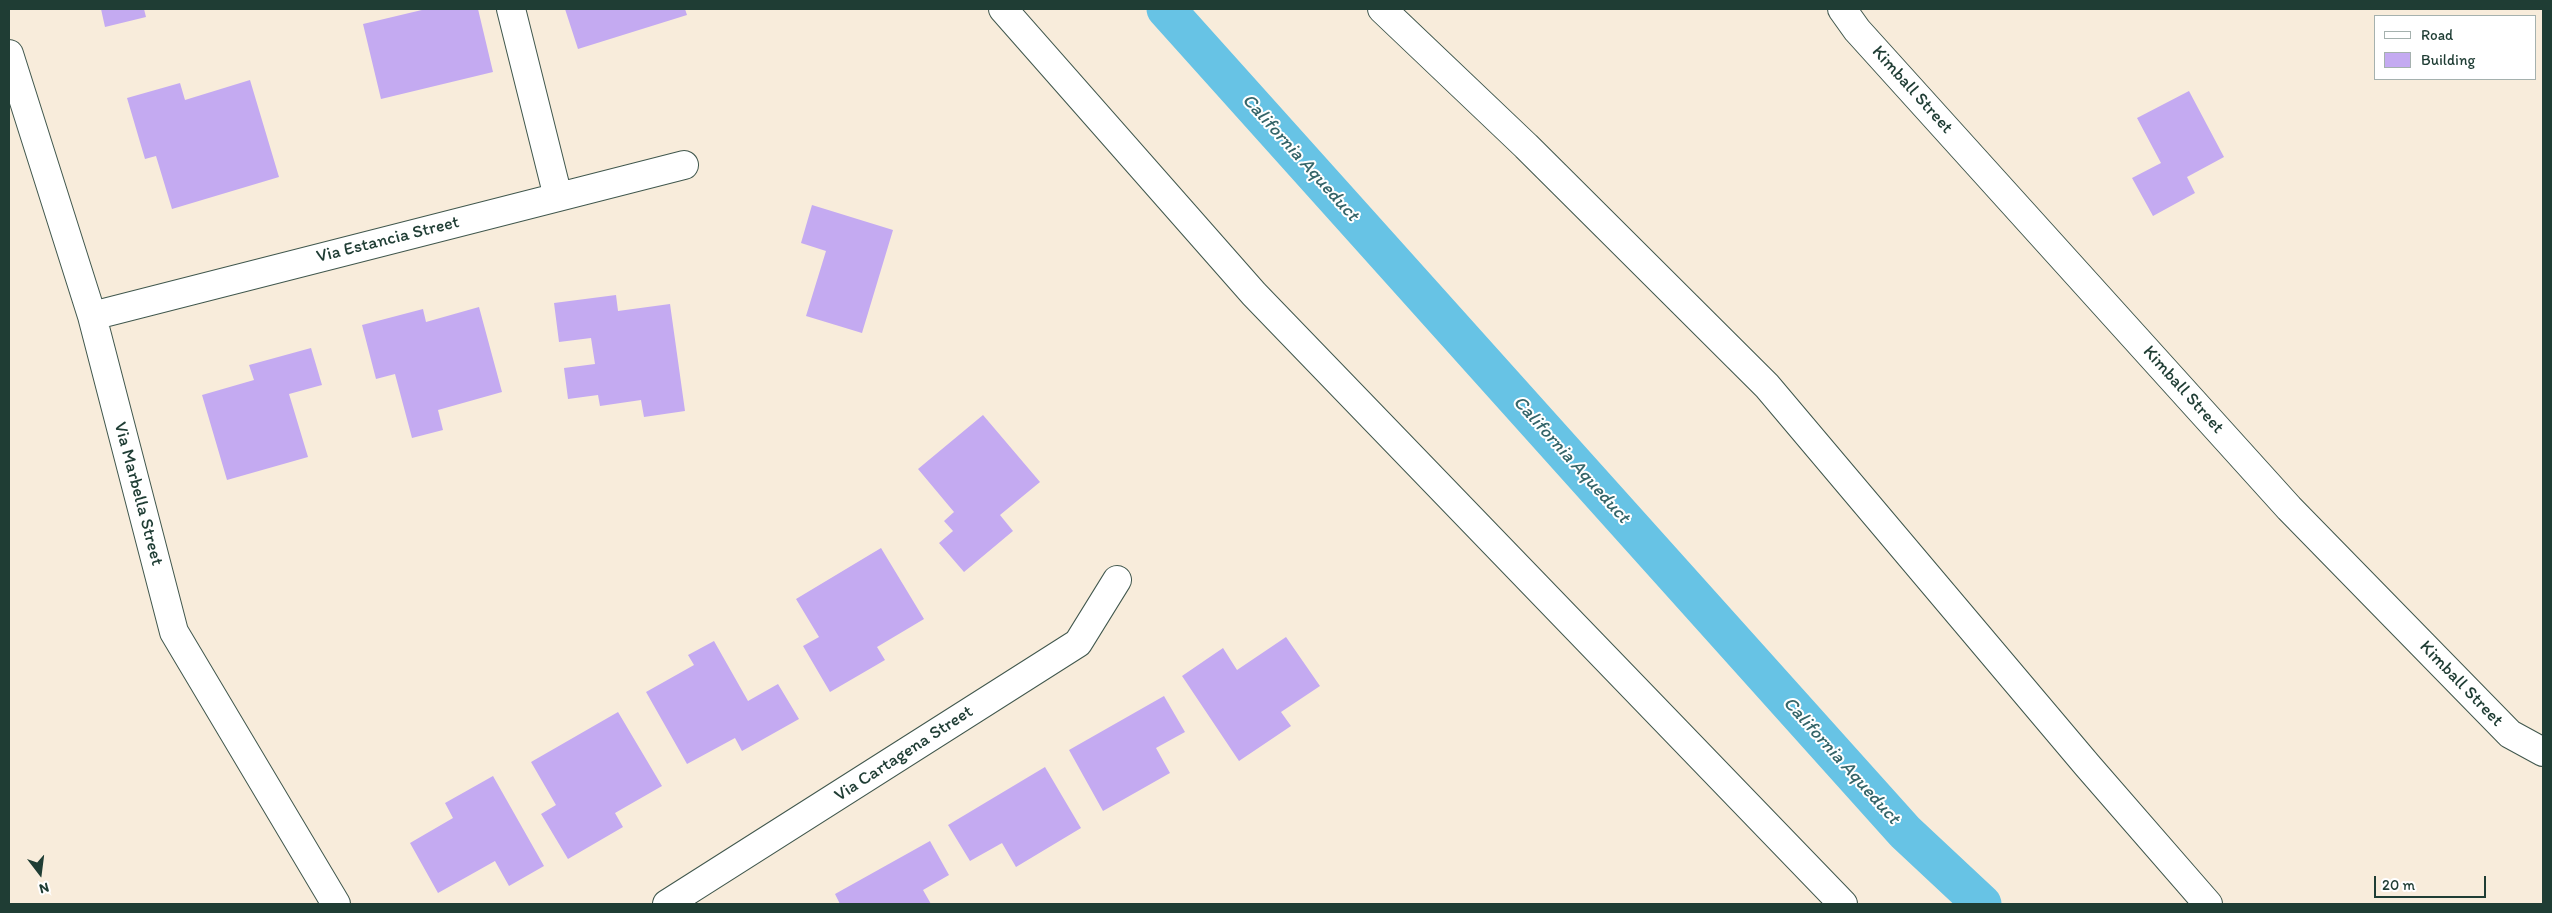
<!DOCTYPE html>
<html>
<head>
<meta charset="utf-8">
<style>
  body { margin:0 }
  #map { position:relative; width:2552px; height:913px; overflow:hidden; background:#f8ecdb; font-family:Itim,sans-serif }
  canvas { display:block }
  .frame { position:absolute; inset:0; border:10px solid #1f3d34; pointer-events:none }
  .legend { position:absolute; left:2374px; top:15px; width:162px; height:65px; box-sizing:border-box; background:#fff; border:1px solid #a5b1ae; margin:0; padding:6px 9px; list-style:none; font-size:15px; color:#1f3d34 }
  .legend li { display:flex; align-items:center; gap:10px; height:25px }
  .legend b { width:25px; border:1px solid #a5b1ae }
  .north { position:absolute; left:15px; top:848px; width:50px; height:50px; -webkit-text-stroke:4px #fff; paint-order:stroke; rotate:165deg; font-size:14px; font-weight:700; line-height:20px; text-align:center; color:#1f3d34 }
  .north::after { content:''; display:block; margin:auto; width:18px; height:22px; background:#1f3d34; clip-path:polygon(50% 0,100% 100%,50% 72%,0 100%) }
  .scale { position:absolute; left:2374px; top:876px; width:112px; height:22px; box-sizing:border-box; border:2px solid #1f3d34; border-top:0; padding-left:6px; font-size:15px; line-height:18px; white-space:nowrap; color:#1f3d34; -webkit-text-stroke:4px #fff; paint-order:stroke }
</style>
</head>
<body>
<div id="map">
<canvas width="2552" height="913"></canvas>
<div class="frame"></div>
<ul class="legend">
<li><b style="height:6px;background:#fff"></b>Road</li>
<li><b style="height:14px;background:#c4aaf1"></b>Building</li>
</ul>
<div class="north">N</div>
<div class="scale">20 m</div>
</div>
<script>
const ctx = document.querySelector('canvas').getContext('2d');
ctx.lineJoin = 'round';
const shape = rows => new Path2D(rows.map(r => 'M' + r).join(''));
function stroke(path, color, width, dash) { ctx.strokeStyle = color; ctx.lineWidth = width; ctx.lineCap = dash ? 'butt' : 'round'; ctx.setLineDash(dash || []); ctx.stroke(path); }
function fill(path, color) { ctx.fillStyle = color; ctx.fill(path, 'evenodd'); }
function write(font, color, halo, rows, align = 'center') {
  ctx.font = font + ' Itim,sans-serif'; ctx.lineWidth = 4; ctx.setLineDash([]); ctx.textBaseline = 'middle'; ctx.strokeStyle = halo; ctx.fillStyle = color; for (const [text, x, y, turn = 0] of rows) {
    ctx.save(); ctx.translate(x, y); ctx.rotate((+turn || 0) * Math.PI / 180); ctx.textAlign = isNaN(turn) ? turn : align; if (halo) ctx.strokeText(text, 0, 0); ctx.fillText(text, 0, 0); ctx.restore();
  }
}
stroke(shape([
  [1166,9,1905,832,1982,904]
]), '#67c3e5', 39);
fill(shape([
  [101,9,144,9,146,17,105,27],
  [426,9,478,9,493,72,381,99,363,24],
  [565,9,685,9,687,15,578,49],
  [250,80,279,177,172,209,156,156,145,159,127,98,180,83,185,100],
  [2189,91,2224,157,2187,177,2195,193,2153,216,2132,178,2161,163,2137,118],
  [812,205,893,230,862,333,806,316,826,251,801,243],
  [616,295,618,311,670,304,685,411,644,417,641,400,600,406,598,395,568,399,564,368,595,364,591,338,559,342,554,303],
  [479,307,502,392,438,410,443,430,412,438,395,374,376,379,362,325,423,309,426,322],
  [311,348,322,385,289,394,308,457,227,480,202,395,254,380,249,365],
  [983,415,1040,482,1000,515,1013,531,964,572,939,543,953,531,944,521,954,512,918,469],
  [881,548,924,619,877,647,885,660,830,692,803,646,819,637,796,599],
  [1286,637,1320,686,1281,712,1291,726,1239,761,1182,676,1223,648,1237,670],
  [714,641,748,701,778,684,799,719,742,751,735,738,687,764,646,692,694,665,688,655],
  [1164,696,1185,732,1156,748,1170,773,1103,811,1069,750],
  [618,712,662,786,615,813,623,827,568,859,541,814,556,805,531,762],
  [1045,767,1081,828,1016,867,1002,843,970,861,948,825],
  [493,776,544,866,509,886,495,861,438,893,410,843,453,818,445,803],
  [930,841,949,875,923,890,931,904,840,904,835,894]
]), '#c4aaf1');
const minor = shape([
  [511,9,558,197],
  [1003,9,1254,294,1843,904],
  [1382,9,1526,146,1767,386,2087,765,2208,904],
  [1842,9,1857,30,2289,508,2510,734,2543,752],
  [9,54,92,316,174,632,336,904],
  [92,316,684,165],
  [667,904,1078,643,1117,580]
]);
stroke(minor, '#40574d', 30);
stroke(minor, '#fff', 28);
write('18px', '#1f3d34', '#fff', [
  ["Kimball Street",1912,90,48],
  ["Via Estancia Street",388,240,-14],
  ["Kimball Street",2183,390,48],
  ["Via Marbella Street",138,494,75],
  ["Kimball Street",2461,684,46],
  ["Via Cartagena Street",904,754,-33]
]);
write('italic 19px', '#356569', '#fff', [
  ["California Aqueduct",1300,158,48],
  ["California Aqueduct",1571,460,48],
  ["California Aqueduct",1841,761,48]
]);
</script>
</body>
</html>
